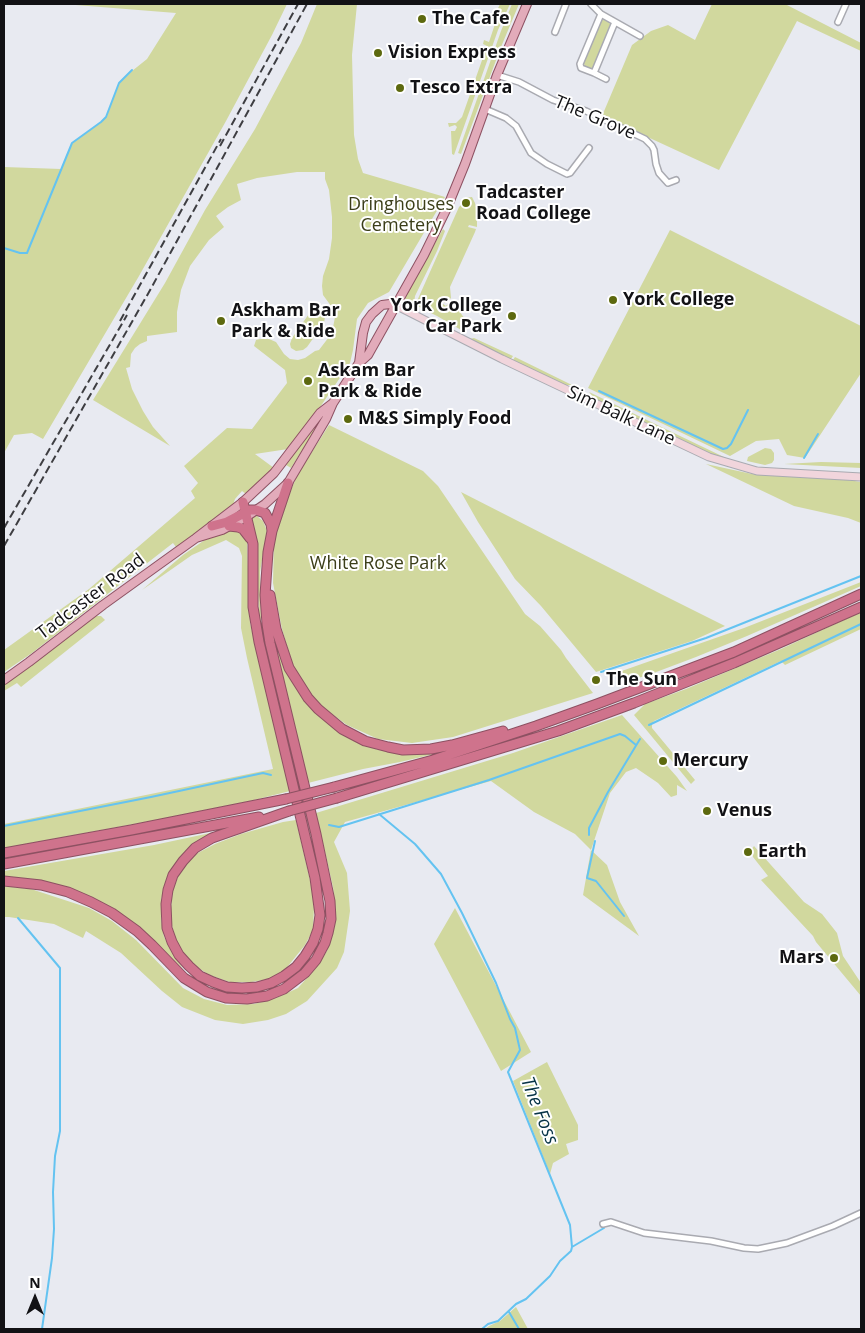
<!DOCTYPE html>
<html>
<head>
<meta charset="utf-8">
<style>
  body { margin:0 }
  #map { position:relative; width:865px; height:1333px; overflow:hidden; background:#e8eaf1; font-family:"Open Sans",sans-serif }
  canvas { display:block }
  .frame { position:absolute; inset:0; border:5px solid #121215; pointer-events:none }
  .north { position:absolute; left:10px; top:1273px; width:50px; height:50px; -webkit-text-stroke:4px #fff; paint-order:stroke; rotate:0deg; font-size:14px; font-weight:700; line-height:20px; text-align:center; color:#121215 }
  .north::after { content:''; display:block; margin:auto; width:18px; height:22px; background:#121215; clip-path:polygon(50% 0,100% 100%,50% 72%,0 100%) }
</style>
</head>
<body>
<div id="map">
<canvas width="865" height="1333"></canvas>
<div class="frame"></div>
<div class="north">N</div>
</div>
<script>
const ctx = document.querySelector('canvas').getContext('2d');
ctx.lineJoin = 'round';
function fill(path, color) { ctx.fillStyle = color; ctx.fill(path, 'evenodd'); }
const shape = rows => new Path2D(rows.map(r => 'M' + r).join(''));
function stroke(path, color, width, dash) { ctx.strokeStyle = color; ctx.lineWidth = width; ctx.lineCap = dash ? 'butt' : 'round'; ctx.setLineDash(dash || []); ctx.stroke(path); }
function write(font, color, halo, rows, align = 'center') {
  ctx.font = font + ' "Open Sans",sans-serif'; ctx.lineWidth = 4; ctx.setLineDash([]); ctx.textBaseline = 'middle'; ctx.strokeStyle = halo; ctx.fillStyle = color; for (const [text, x, y, turn = 0] of rows) {
    ctx.save(); ctx.translate(x, y); ctx.rotate((+turn || 0) * Math.PI / 180); ctx.textAlign = isNaN(turn) ? turn : align; if (halo) ctx.strokeText(text, 0, 0); ctx.fillText(text, 0, 0); ctx.restore();
  }
}
fill(shape([
  [63,4,287,4,272,35,226,121,139,276,43,439,32,433,14,435,4,453,4,167,61,169,72,143,101,122,106,117,119,83,132,71,147,59,176,13],
  [317,4,357,4,352,55,354,135,358,159,363,173,445,197,389,292,368,303,357,319,353,350,350,363,314,416,288,449,255,454,274,468,246,494,242,491,235,499,233,505,218,517,176,547,173,543,32,653,4,672,4,650,89,589,195,498,191,491,198,483,184,466,227,428,252,429,287,383,285,370,254,346,256,340,260,339,269,339,276,342,284,354,290,359,298,360,305,358,315,351,319,350,332,333,335,317,334,310,323,295,322,286,323,276,329,259,332,238,332,217,329,190,325,179,325,172,297,172,257,178,237,184,241,200,228,207,216,216,224,227,209,240,190,266,181,290,177,312,177,332,147,336,147,341,140,344,135,348,131,354,130,367,126,368,132,389,143,411,153,427,170,446,93,400,165,283,205,210,255,129,301,43],
  [500,4,510,4,498,30,454,155,452,154,451,131,455,131,457,127,455,125,449,127,448,123,456,123,462,117,487,46,483,44,484,40,489,42,496,21,493,19],
  [512,4,519,4,501,47,461,154,458,153,501,31],
  [712,4,785,4,861,43,861,51,797,21,719,170,602,116,632,45,651,31,668,25,695,40],
  [605,19,609,22,611,26,594,67,589,69,586,68,583,62,600,21],
  [472,197,475,203,477,212,477,227,469,225,468,227,476,229,475,232,450,287,451,298,445,303,440,299,439,301,446,306,451,300,465,319,465,326,463,331,437,316,423,309,418,306,417,301,459,207,462,204,469,207,470,203,463,199,464,198],
  [443,229,445,231,437,251,415,296,414,303,411,307,406,302,405,296],
  [670,230,861,326,861,373,805,458,787,455,779,439,756,441,730,456,588,388],
  [315,309,319,309,323,312,325,317,324,323,307,347,303,350,296,351,291,348,290,344,292,338,311,311],
  [474,338,513,356,511,359,469,339],
  [515,357,572,385,564,385,513,360],
  [589,392,678,435,726,458,718,457,706,452,596,400],
  [326,411,326,412,291,468,286,465,306,436],
  [329,425,423,471,438,486,525,614,540,626,561,650,566,658,593,693,453,737,412,743,378,739,347,725,325,709,308,692,292,663,282,629,273,583,274,541,283,507,298,474],
  [765,448,771,449,774,453,774,460,772,463,765,465,747,461,748,457],
  [821,462,861,463,861,468,784,464],
  [706,464,752,474,797,477,842,479,861,482,861,523,848,518,794,506],
  [461,492,661,594,725,626,692,641,596,672,541,606,515,579,478,522],
  [254,516,257,516,263,521,267,531,260,572,261,622,259,615,257,565,251,518],
  [232,530,238,531,244,536,247,542,250,623,290,791,250,801,156,820,4,848,4,824,273,769,247,658,241,628,242,556,239,548,226,540,192,555,142,590,183,555,209,537,221,531],
  [861,582,861,586,747,636,696,657,651,674,619,684,617,677,616,673,744,628],
  [861,612,861,629,785,665,781,661,654,721,652,724,652,728,695,780,691,784,634,715,645,704,686,689,781,649],
  [96,616,101,616,105,620,21,687,17,683,4,691,4,685],
  [280,653,311,707,361,742,378,750,420,753,447,751,400,762,363,769,308,783,276,654],
  [622,715,677,777,687,791,677,785,677,795,671,797,658,783,636,768,626,772,610,793,591,850,607,865,620,902,639,936,583,895,591,850,575,834,534,812,491,781,345,822,334,842,347,873,350,911,344,952,337,968,307,1001,286,1014,268,1020,243,1024,215,1020,182,1007,162,991,121,953,86,931,83,938,54,924,9,917,4,917,4,886,31,889,89,908,112,921,136,940,183,988,204,999,227,1005,254,1004,276,998,298,988,315,969,327,951,334,929,335,907,333,887,316,813,513,753],
  [296,820,313,893,314,908,313,930,305,945,284,971,269,979,251,982,230,982,209,975,190,962,177,945,170,918,173,888,181,870,194,855,215,844,241,834,283,822],
  [215,832,189,848,177,861,166,881,161,900,161,919,164,937,172,952,183,969,151,938,135,924,111,908,65,887,33,879,4,877,4,871,154,845],
  [754,846,804,902,822,914,837,933,843,956,861,983,861,996,816,942,813,936,761,880,768,876,753,857,751,850],
  [455,908,531,1052,501,1071,434,944],
  [547,1062,578,1125,578,1140,566,1144,569,1154,553,1163,550,1174,513,1081],
  [516,1307,528,1329,485,1329,489,1326,500,1321]
]), '#d1d89e');
stroke(shape([
  [4,248,20,253,27,253,72,143,101,122,106,117,119,83,132,70],
  [599,391,723,449,727,448,731,444,748,410],
  [804,458,818,434],
  [601,672,706,638,861,576],
  [649,725,861,624],
  [379,814,415,844,441,874,462,913,496,983,510,1019,515,1028,520,1050,508,1072,570,1225,572,1247,571,1251,560,1261,550,1276,526,1299,516,1304,498,1321,488,1324,482,1329],
  [329,825,339,827,489,780,620,734,625,736,636,745],
  [4,826,151,797,263,773,271,775],
  [589,835,589,828,608,792,640,739],
  [595,841,587,878,596,881,624,916],
  [18,918,60,968,60,1131,55,1156,53,1192,54,1229,52,1258,42,1329],
  [572,1247,604,1228],
  [509,1312,519,1329]
]), '#64c3f1', 2);
const street = shape([
  [591,4,601,14,640,36],
  [601,14,580,64,581,68,594,73,615,22],
  [838,22,846,4],
  [555,32,566,4],
  [594,73,606,79],
  [497,75,519,82,553,100,586,111,645,139,652,146,654,150,656,164,659,173,668,183,676,180],
  [485,109,506,118,516,126,531,153,547,164,567,174,570,173,589,148],
  [603,1224,611,1222,644,1233,711,1241,744,1248,758,1249,787,1243,833,1226,861,1213]
]);
const secondary = shape([
  [395,305,502,359,709,457,757,471,861,477]
]);
const primary = shape([
  [359,363,363,333,366,322,372,314,382,305,390,304,395,305],
  [196,538,222,530,246,517,265,504,288,483,326,419,333,403,359,363,368,355,424,255,447,208,465,164,497,75,527,4],
  [4,680,29,662,103,605,196,538,243,502,274,473,320,413,333,403]
]);
const highway = shape([
  [243,502,253,544,253,607,259,642,315,878,320,915,318,929,313,943,305,956,296,967,284,976,271,983,257,987,242,988,227,987,213,982,200,976,189,966,179,955,172,942,167,928,166,904,168,890,173,875,183,861,195,848,212,838,289,811],
  [212,526,227,522,250,510,256,510,265,513,271,524,272,531],
  [229,526,238,527,243,529,250,538],
  [270,595,276,629,289,668,308,698,318,709,342,729,365,741,388,747,403,750,431,749,452,745,503,731],
  [334,787,433,760,536,726,597,704,734,652,861,594],
  [337,798,558,731,634,703,734,663,861,607],
  [4,853,131,830,286,799],
  [4,864,259,817],
  [4,881,41,885,68,892,91,902,112,913,137,931,152,945,184,978,207,992,226,998,247,999,267,996,284,989,305,973,316,960,325,943,328,933,331,919,330,901,316,834,270,643,267,624,265,595,268,552,272,531,288,483]
]);
stroke(street, '#a9aab1', 8);
stroke(secondary, '#a9aab1', 9);
stroke(primary, '#8d5162', 10);
stroke(highway, '#8d5162', 11);
stroke(street, '#fff', 5);
stroke(secondary, '#f1d5dc', 7);
stroke(primary, '#e2abba', 8);
stroke(highway, '#cf738c', 9);
stroke(shape([
  [220,146,298,4],
  [120,321,221,139],
  [4,528,127,315],
  [4,546,149,292,307,4]
]), '#3e3e42', 2, [8, 4]);
const highwayBridge = shape([
  [286,799,334,787],
  [289,811,337,798]
]);
stroke(highwayBridge, '#8d5162', 11, []);
stroke(highwayBridge, '#cf738c', 9);
for (const [x, y, r, color] of [
  [422,19,5,"#5d690f"],
  [378,53,5,"#5d690f"],
  [400,88,5,"#5d690f"],
  [466,203,5,"#5d690f"],
  [613,300,5,"#5d690f"],
  [512,316,5,"#5d690f"],
  [221,321,5,"#5d690f"],
  [308,381,5,"#5d690f"],
  [348,419,5,"#5d690f"],
  [596,680,5,"#5d690f"],
  [663,761,5,"#5d690f"],
  [707,811,5,"#5d690f"],
  [748,852,5,"#5d690f"],
  [834,958,5,"#5d690f"]
]) { const dot = new Path2D(); dot.arc(x, y, r, 0, 2 * Math.PI); ctx.fillStyle = color; ctx.fill(dot); stroke(dot, '#fff', 2); }
write('bold 18px', '#121215', '#fff', [
  ["The Cafe",432,19],
  ["Vision Express",388,53],
  ["Tesco Extra",410,88],
  ["Tadcaster",476,193],
  ["Road College",476,214],
  ["York College",623,300],
  ["York College",502,306,"right"],
  ["Car Park",502,327,"right"],
  ["Askham Bar",231,311],
  ["Park & Ride",231,332],
  ["Askam Bar",318,371],
  ["Park & Ride",318,392],
  ["M&S Simply Food",358,419],
  ["The Sun",606,680],
  ["Mercury",673,761],
  ["Venus",717,811],
  ["Earth",758,852],
  ["Mars",824,958,"right"]
], 'left');
write('18px', '#121215', '#fff', [
  ["The Grove",595,118,23],
  ["Sim Balk Lane",621,416,25],
  ["Tadcaster Road",91,597,-37]
]);
write('18px', '#3b3e19', '#fff', [
  ["Dringhouses",401,205],
  ["Cemetery",401,226],
  ["White Rose Park",378,564]
]);
write('italic 19px', '#083447', '#fff', [
  ["The Foss",539,1111,68]
]);
</script>
</body>
</html>
